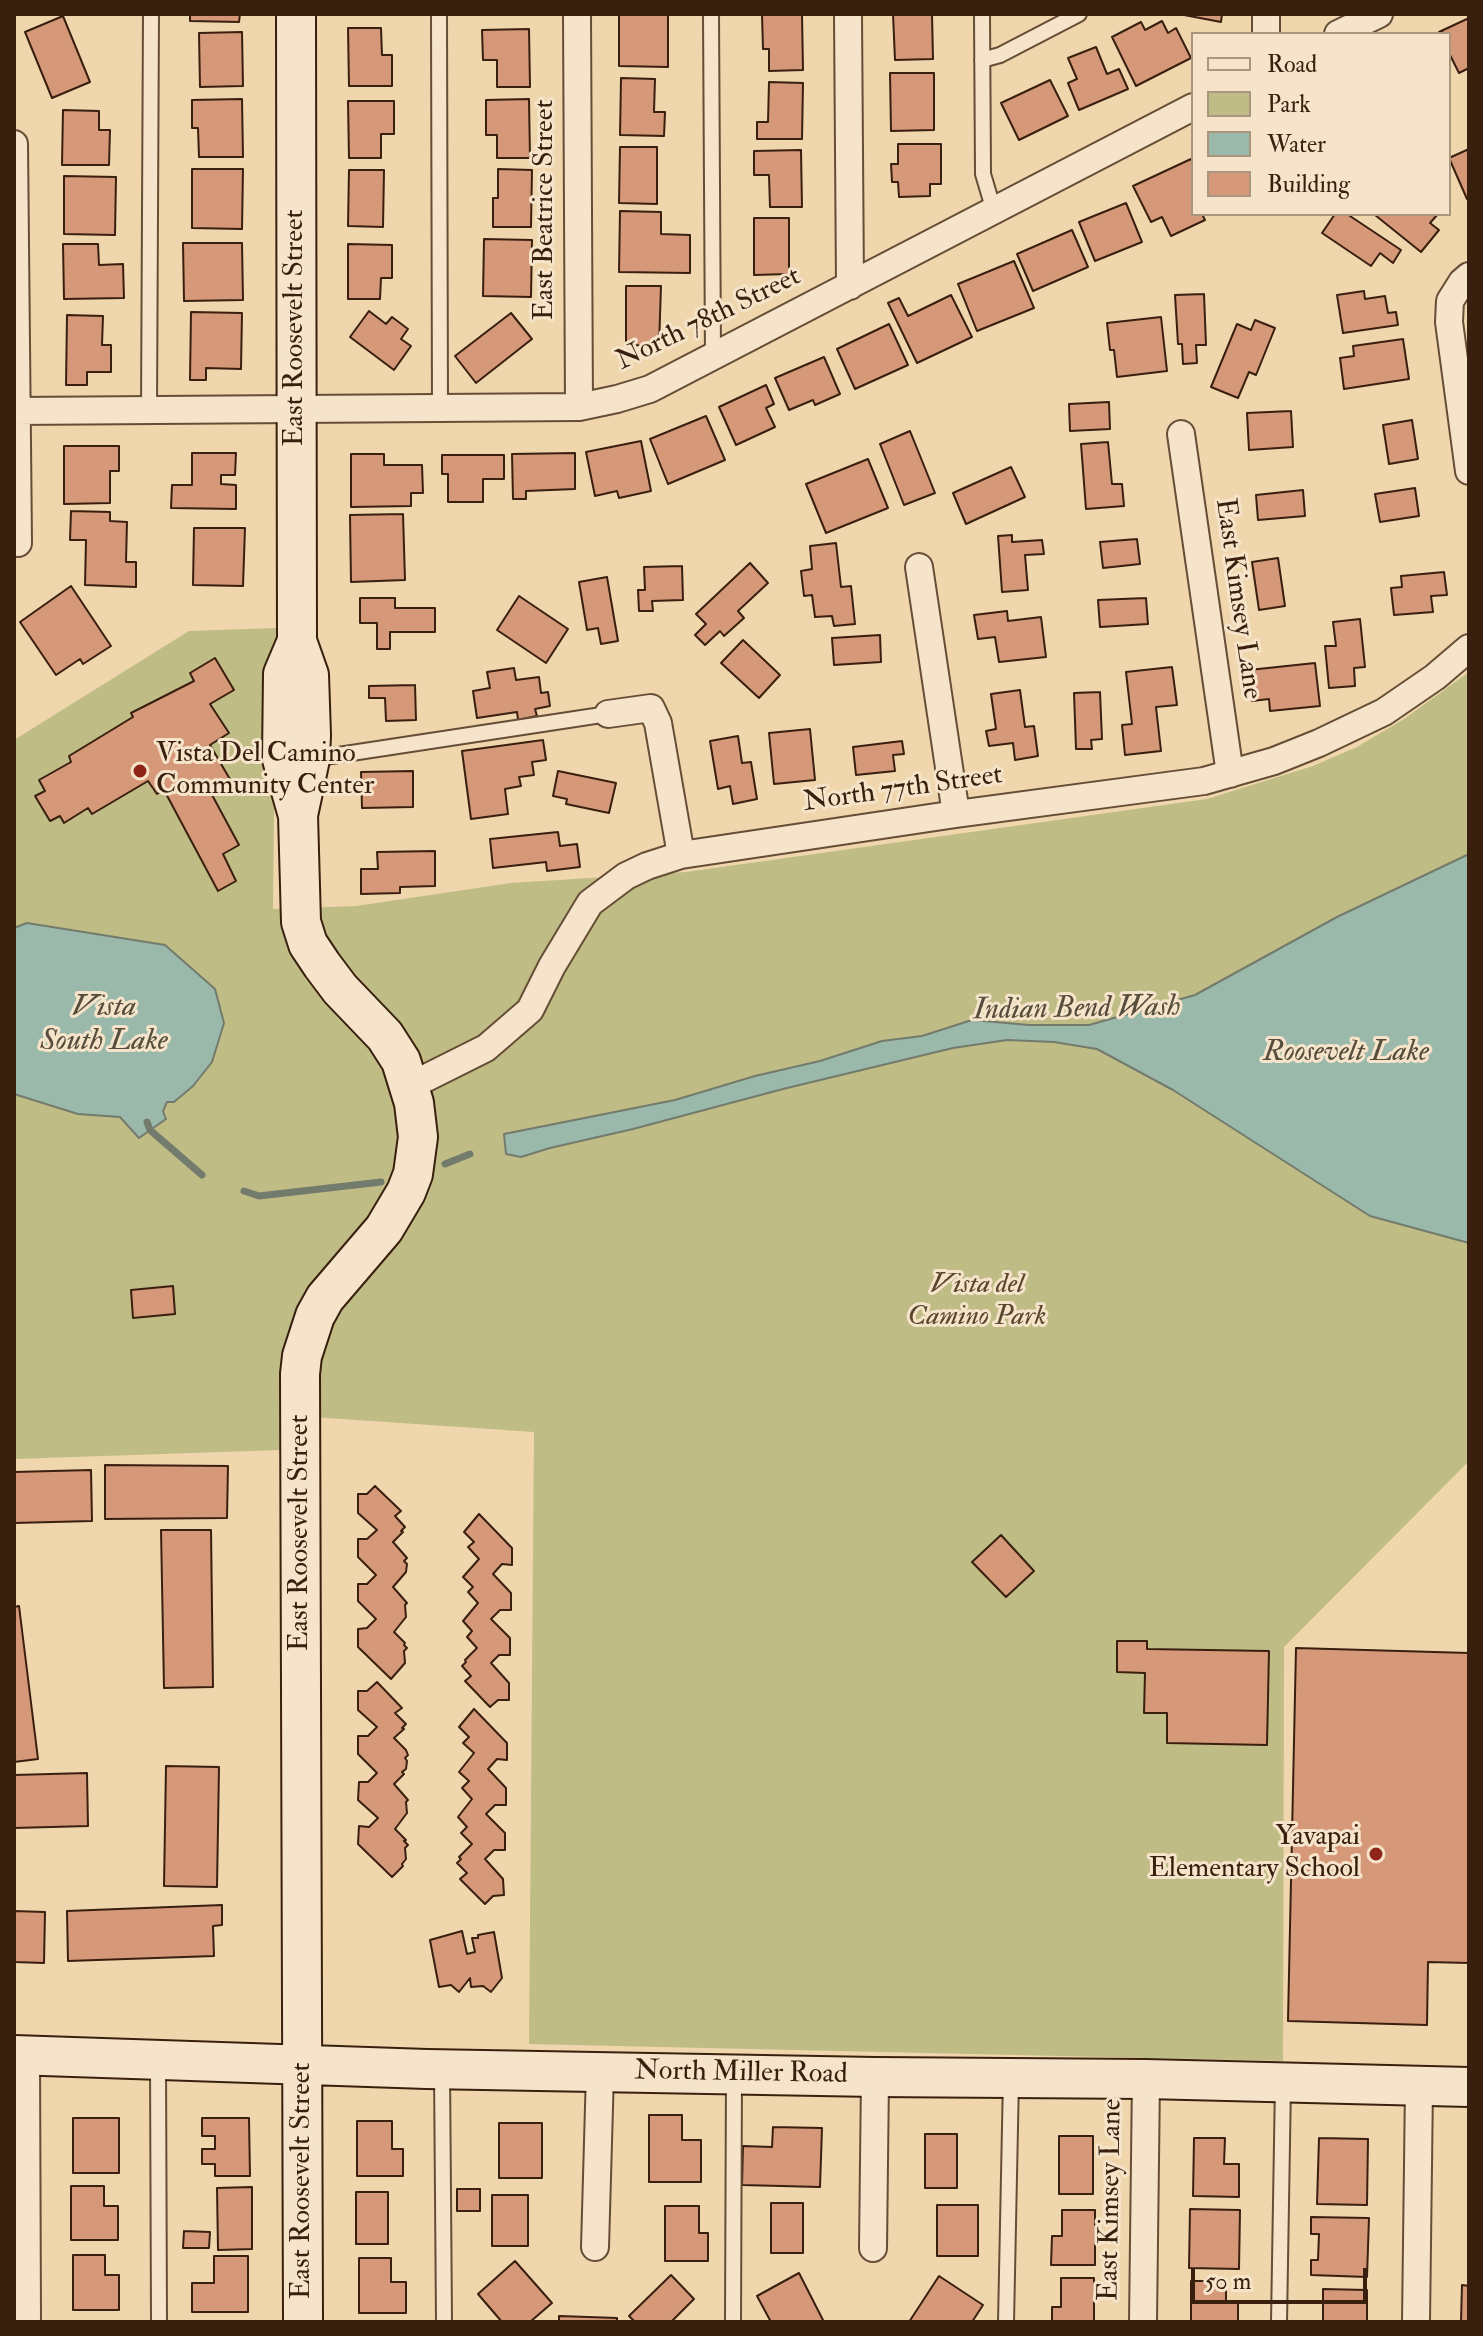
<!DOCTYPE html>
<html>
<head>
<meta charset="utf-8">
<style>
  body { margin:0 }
  #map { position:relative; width:1483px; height:2336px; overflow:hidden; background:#efd6ad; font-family:"IM FELL Double Pica",serif }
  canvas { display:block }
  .frame { position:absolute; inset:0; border:16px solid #391f0e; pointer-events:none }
  .legend { position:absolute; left:1191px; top:32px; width:260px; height:184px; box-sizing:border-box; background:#f5e4ca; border:2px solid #aa957f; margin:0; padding:10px 14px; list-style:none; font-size:24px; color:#391f0e }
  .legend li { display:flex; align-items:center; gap:16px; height:40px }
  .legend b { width:40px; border:2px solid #aa957f }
  .scale { position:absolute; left:1191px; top:2268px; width:176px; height:36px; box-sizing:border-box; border:4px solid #391f0e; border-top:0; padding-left:10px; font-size:24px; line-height:28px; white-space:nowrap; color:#391f0e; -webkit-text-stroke:6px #f5e4ca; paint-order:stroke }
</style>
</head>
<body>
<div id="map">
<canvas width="1483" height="2336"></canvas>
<div class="frame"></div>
<ul class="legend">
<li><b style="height:10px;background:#f5e4ca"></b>Road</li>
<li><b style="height:22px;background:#bfbc85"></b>Park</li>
<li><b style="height:22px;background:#9ab9aa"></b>Water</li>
<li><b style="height:22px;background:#d59878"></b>Building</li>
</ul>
<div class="scale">50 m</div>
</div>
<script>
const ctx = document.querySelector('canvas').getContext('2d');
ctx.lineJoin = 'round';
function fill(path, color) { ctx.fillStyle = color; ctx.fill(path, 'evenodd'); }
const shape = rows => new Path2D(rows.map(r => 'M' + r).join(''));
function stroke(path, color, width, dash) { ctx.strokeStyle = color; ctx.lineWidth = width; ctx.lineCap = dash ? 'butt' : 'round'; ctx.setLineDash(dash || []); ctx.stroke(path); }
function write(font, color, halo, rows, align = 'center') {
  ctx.font = font + ' "IM FELL Double Pica",serif'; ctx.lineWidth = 6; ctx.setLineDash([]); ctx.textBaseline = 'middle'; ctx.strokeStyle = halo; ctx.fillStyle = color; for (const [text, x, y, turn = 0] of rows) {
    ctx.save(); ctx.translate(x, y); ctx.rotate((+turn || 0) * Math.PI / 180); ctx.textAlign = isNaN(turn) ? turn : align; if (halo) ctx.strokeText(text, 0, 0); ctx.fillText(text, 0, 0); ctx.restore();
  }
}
fill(shape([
  [276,628,273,909,356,906,511,883,686,872,1207,799,1313,766,1357,747,1404,719,1469,672,1469,1461,1284,1647,1283,2061,529,2044,534,1432,283,1415,281,1450,14,1459,14,740,189,631]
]), '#bfbc85');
const water = shape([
  [1469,854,1469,1243,1370,1216,1173,1090,1097,1049,1054,1042,1007,1040,953,1048,783,1089,633,1129,550,1148,521,1157,506,1154,504,1134,675,1100,755,1076,820,1061,882,1041,922,1036,972,1020,1029,1025,1089,1025,1195,995,1337,917,1469,854],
  [27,923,165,945,215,989,224,1023,212,1062,193,1086,174,1102,167,1102,163,1111,166,1119,139,1138,120,1117,78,1114,14,1094,14,928,27,923]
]);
fill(water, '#9ab9aa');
stroke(water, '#737b6c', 2);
stroke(shape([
  [147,1122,150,1130,202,1175],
  [445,1164,470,1154],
  [244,1191,259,1196,381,1182]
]), '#737b6c', 7);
const building = shape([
  [190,14,240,14,239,22,190,21,190,14],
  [619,14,668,14,668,67,619,66,619,14],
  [802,14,803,70,769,71,769,49,763,49,762,15,802,14],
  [893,14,932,14,933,59,895,60,893,14],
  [1179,14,1222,14,1221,22,1179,14],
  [63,16,90,82,52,98,25,32,63,16],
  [1469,18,1469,68,1459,73,1449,53,1449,34,1439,32,1469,18],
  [1162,21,1168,33,1176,28,1191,58,1136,86,1112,37,1141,22,1145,30,1162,21],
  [348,28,381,28,382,55,392,55,392,86,349,86,348,28],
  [529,29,530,87,497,87,497,60,483,60,482,30,529,29],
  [242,32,243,86,200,87,199,33,242,32],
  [1096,47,1107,74,1119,69,1128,89,1079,110,1068,83,1077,79,1068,58,1096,47],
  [890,73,934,73,934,130,891,131,890,73],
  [621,78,655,79,654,112,665,112,664,136,620,135,621,78],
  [1050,80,1068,116,1019,140,1001,103,1050,80],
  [769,82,803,83,802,139,757,139,757,122,768,122,769,82],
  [242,99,243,157,199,157,198,128,192,128,192,100,242,99],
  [529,99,530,158,497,158,497,135,486,135,486,100,529,99],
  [348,101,394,101,394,134,381,134,381,158,349,158,348,101],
  [63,110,99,111,99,130,110,130,109,165,62,165,63,110],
  [898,144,941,144,941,184,930,184,930,196,899,197,898,182,892,182,891,164,898,164,898,144],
  [620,147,657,147,657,204,619,203,620,147],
  [1469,149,1469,198,1467,199,1449,158,1469,149],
  [801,150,802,207,770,207,769,175,754,175,754,151,801,150],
  [1191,159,1193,163,1193,214,1202,214,1205,220,1171,236,1162,217,1151,222,1133,186,1191,159],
  [192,169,243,169,242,229,192,228,192,169],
  [498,169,532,170,531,227,493,227,493,198,498,198,498,169],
  [349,170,384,170,383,227,348,226,349,170],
  [64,176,116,177,115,235,64,234,64,176],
  [1126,203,1142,242,1095,261,1079,222,1126,203],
  [620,211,661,212,661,234,690,235,690,273,619,272,620,211],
  [1335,214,1347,214,1401,250,1393,263,1380,253,1371,266,1322,233,1335,214],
  [1438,214,1430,223,1439,230,1421,252,1375,215,1438,214],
  [754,218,789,218,789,274,754,275,754,218],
  [1072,230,1088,267,1033,291,1017,254,1072,230],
  [484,239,532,240,531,297,483,296,484,239],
  [183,243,242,243,243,300,184,301,183,243],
  [63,244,98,244,99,265,123,264,124,298,64,299,63,244],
  [348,244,392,245,392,278,381,278,380,299,348,299,348,244],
  [1014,261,1034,308,977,331,958,284,1014,261],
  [626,286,661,286,659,346,626,345,626,286],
  [1364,291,1365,299,1385,296,1388,313,1396,312,1398,325,1343,333,1337,295,1364,291],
  [1204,294,1206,345,1196,345,1197,363,1183,364,1182,344,1178,344,1175,295,1204,294],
  [951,295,972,337,917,363,888,303,899,298,908,316,951,295],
  [369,311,386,324,392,317,408,329,401,339,411,346,394,370,350,337,369,311],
  [191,312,242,313,241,369,206,368,206,380,190,380,191,312],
  [511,313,532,339,476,383,455,356,511,313],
  [67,315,103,316,102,345,111,345,111,372,87,372,87,385,66,385,67,315],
  [1161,317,1167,371,1117,377,1114,350,1110,350,1107,323,1161,317],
  [1255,320,1275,328,1256,375,1249,372,1238,398,1211,387,1237,324,1251,330,1255,320],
  [889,324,908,365,855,389,837,349,889,324],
  [1403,339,1409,379,1344,389,1340,358,1354,356,1353,346,1403,339],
  [824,357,840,394,815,405,813,400,789,410,775,378,824,357],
  [766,385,774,404,766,408,775,427,736,445,719,407,766,385],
  [1109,402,1110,429,1070,431,1069,404,1109,402],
  [1291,411,1293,447,1249,450,1247,413,1291,411],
  [706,416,725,460,668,484,650,439,706,416],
  [1412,420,1418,459,1389,464,1383,425,1412,420],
  [910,431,935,493,904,505,880,444,910,431],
  [641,441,651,491,619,498,617,491,595,496,586,452,641,441],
  [1108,442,1112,484,1122,484,1124,506,1086,509,1081,444,1108,442],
  [64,446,119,446,119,471,110,471,110,503,64,504,64,446],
  [192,453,236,453,235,475,221,475,221,484,236,485,236,509,171,508,172,485,192,485,192,453],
  [575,453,575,489,526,491,526,499,513,499,512,454,575,453],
  [351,454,384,454,384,465,422,465,423,493,411,493,411,506,351,507,351,454],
  [442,455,504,455,504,479,483,479,483,502,448,502,448,474,442,474,442,455],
  [868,459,888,508,826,533,806,484,868,459],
  [1011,467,1025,497,966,524,953,493,1011,467],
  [1415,488,1419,516,1380,522,1375,494,1415,488],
  [1303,490,1305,516,1258,520,1256,495,1303,490],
  [71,511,110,512,110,521,127,522,126,562,136,562,136,587,85,585,86,540,70,540,71,511],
  [403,514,405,580,351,582,350,515,403,514],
  [194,528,245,528,243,586,193,585,194,528],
  [1012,535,1012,542,1042,540,1044,554,1025,555,1028,590,1002,592,998,536,1012,535],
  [1137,539,1140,564,1103,568,1100,542,1137,539],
  [836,543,841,587,851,586,855,624,834,626,832,616,815,617,812,595,804,596,801,571,812,569,810,546,836,543],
  [1278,558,1285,606,1259,610,1252,562,1278,558],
  [750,563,768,583,738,611,744,618,724,636,720,631,705,645,695,635,706,624,696,614,750,563],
  [682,566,683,600,652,601,653,611,639,611,638,590,645,590,644,567,682,566],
  [1444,572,1447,595,1431,596,1433,612,1394,615,1391,588,1402,587,1401,576,1444,572],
  [607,577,618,641,601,644,598,628,587,630,579,582,607,577],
  [71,586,111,646,83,664,80,659,56,675,20,622,71,586],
  [519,596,568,629,546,663,497,630,519,596],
  [360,598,395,598,395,608,435,608,435,632,390,632,390,649,377,649,377,623,360,623,360,598],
  [1146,598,1148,624,1100,627,1098,600,1146,598],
  [1007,611,1008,621,1041,617,1046,657,999,662,995,637,978,639,974,615,1007,611],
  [1360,619,1365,667,1354,668,1355,686,1329,688,1325,646,1336,646,1333,622,1360,619],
  [880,635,881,662,834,665,832,638,880,635],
  [743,640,780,675,759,698,721,663,743,640],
  [215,658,234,690,210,704,229,733,210,745,231,781,211,793,239,845,223,854,236,881,218,891,164,790,157,794,148,781,92,814,88,808,64,823,60,816,50,821,35,796,45,791,39,780,71,762,69,756,133,717,131,713,194,681,190,673,215,658],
  [1315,663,1320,706,1270,711,1269,699,1252,701,1249,670,1315,663],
  [1172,667,1177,705,1156,707,1161,751,1125,755,1122,725,1132,724,1126,672,1172,667],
  [514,668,516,680,539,677,541,693,548,692,550,706,535,709,537,716,518,720,517,712,477,718,473,691,490,688,487,672,514,668],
  [415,685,416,720,386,721,385,698,369,698,369,686,415,685],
  [1020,690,1025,727,1034,726,1038,756,1015,760,1013,743,989,746,986,731,996,729,991,694,1020,690],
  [1100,692,1102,739,1091,740,1092,749,1076,749,1074,693,1100,692],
  [810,729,815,780,774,784,769,733,810,729],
  [738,736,742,763,751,762,757,799,733,804,730,786,718,789,710,741,738,736],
  [543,740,546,760,532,762,534,775,519,777,521,786,505,789,508,814,471,819,462,751,543,740],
  [902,741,904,754,893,755,895,771,856,775,853,747,902,741],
  [413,771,413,807,362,808,361,772,413,771],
  [558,771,616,783,609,813,566,804,567,799,553,796,558,771],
  [558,832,560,846,577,844,580,867,547,871,546,862,493,868,490,839,558,832],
  [435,851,435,886,400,887,400,893,361,894,361,869,378,869,377,852,435,851],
  [173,1286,175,1314,133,1318,131,1290,173,1286],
  [105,1465,228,1466,227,1518,105,1519,105,1465],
  [91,1470,92,1521,14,1523,14,1472,91,1470],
  [375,1486,401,1511,395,1516,405,1527,401,1531,403,1532,393,1542,407,1558,404,1561,407,1564,406,1572,393,1587,407,1603,405,1605,406,1617,394,1632,405,1643,404,1645,407,1648,404,1651,405,1663,391,1679,358,1647,358,1629,367,1628,376,1619,358,1601,358,1584,367,1584,376,1575,358,1557,358,1539,367,1539,377,1530,358,1513,358,1494,367,1494,375,1486],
  [479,1514,512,1548,512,1565,502,1564,493,1574,511,1593,511,1610,500,1610,491,1619,510,1638,510,1655,499,1655,491,1663,509,1683,509,1700,498,1700,490,1707,465,1681,471,1676,462,1666,466,1662,465,1660,477,1648,467,1637,472,1631,463,1621,478,1603,468,1592,473,1587,463,1577,479,1559,468,1547,474,1542,464,1532,479,1514],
  [161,1530,211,1530,213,1687,164,1688,161,1530],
  [1001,1535,1034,1571,1006,1597,972,1562,1001,1535],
  [19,1606,38,1759,14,1762,14,1607,19,1606],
  [1117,1641,1147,1641,1147,1649,1269,1651,1267,1745,1167,1743,1167,1713,1144,1713,1145,1673,1117,1672,1117,1641],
  [1296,1648,1469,1653,1469,1963,1428,1962,1427,2025,1288,2021,1296,1648],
  [377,1682,402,1708,395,1713,406,1724,402,1728,404,1729,394,1738,406,1750,408,1755,405,1758,407,1761,406,1769,402,1772,404,1774,394,1784,408,1800,406,1802,407,1813,395,1829,406,1840,404,1841,408,1845,405,1848,406,1859,402,1864,403,1866,392,1877,358,1844,359,1826,369,1827,378,1818,358,1800,359,1782,368,1782,377,1773,358,1754,358,1736,368,1736,377,1727,358,1710,358,1691,367,1691,377,1682],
  [474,1709,507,1743,507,1760,497,1759,488,1769,506,1788,506,1805,495,1805,486,1814,505,1833,505,1850,494,1850,485,1859,503,1879,504,1895,493,1896,485,1904,460,1879,467,1873,457,1863,461,1859,459,1857,472,1844,461,1833,467,1827,458,1817,472,1799,462,1788,469,1781,459,1772,474,1753,463,1743,469,1737,459,1727,474,1709],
  [166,1766,219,1767,217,1887,164,1886,166,1766],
  [87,1773,88,1826,14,1828,14,1775,87,1773],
  [222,1905,222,1925,213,1926,214,1956,68,1961,67,1911,222,1905],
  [14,1911,45,1912,44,1963,14,1962,14,1911],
  [462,1931,467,1954,475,1952,472,1938,478,1938,478,1935,494,1932,502,1978,491,1992,483,1986,471,1987,470,1978,459,1992,451,1985,439,1987,430,1940,462,1931],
  [649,2115,682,2115,682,2140,701,2140,701,2182,649,2182,649,2115],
  [73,2118,119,2118,119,2173,73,2173,73,2118],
  [202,2118,249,2118,250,2176,215,2176,215,2164,202,2164,202,2149,215,2149,215,2136,202,2136,202,2118],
  [357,2121,392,2121,392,2149,403,2149,403,2176,357,2176,357,2121],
  [499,2123,542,2123,542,2178,499,2178,499,2123],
  [773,2127,822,2128,820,2187,742,2185,743,2146,772,2147,773,2127],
  [925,2134,957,2134,957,2188,925,2188,925,2134],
  [1059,2136,1093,2136,1093,2194,1059,2194,1059,2136],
  [1194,2138,1225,2138,1224,2164,1239,2164,1239,2197,1193,2196,1194,2138],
  [1319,2138,1368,2139,1367,2205,1317,2204,1319,2138],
  [71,2186,104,2186,104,2206,118,2206,118,2240,71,2240,71,2186],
  [252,2187,252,2249,218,2250,217,2188,252,2187],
  [457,2189,480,2189,480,2211,457,2211,457,2189],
  [356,2192,388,2192,388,2244,356,2244,356,2192],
  [492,2195,528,2195,528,2246,492,2246,492,2195],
  [771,2203,803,2203,803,2253,771,2253,771,2203],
  [937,2205,978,2205,978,2256,937,2256,937,2205],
  [665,2206,699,2206,699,2233,708,2233,708,2261,665,2261,665,2206],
  [1190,2209,1240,2210,1239,2269,1189,2268,1190,2209],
  [1062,2210,1095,2210,1095,2265,1051,2265,1052,2236,1062,2236,1062,2210],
  [1311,2217,1369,2218,1367,2277,1311,2275,1311,2260,1318,2260,1319,2234,1311,2234,1311,2217],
  [184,2231,210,2232,209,2248,183,2248,184,2231],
  [73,2255,105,2255,105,2275,119,2275,119,2310,73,2310,73,2255],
  [214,2256,248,2256,248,2312,192,2312,192,2283,214,2283,214,2256],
  [359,2258,391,2258,391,2282,406,2282,406,2313,359,2313,359,2258],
  [515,2261,552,2303,530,2322,502,2322,478,2294,515,2261],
  [799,2273,824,2322,771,2322,757,2296,799,2273],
  [671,2275,694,2299,671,2322,635,2322,629,2316,671,2275],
  [939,2276,983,2305,972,2322,909,2322,939,2276],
  [1061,2278,1094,2278,1094,2322,1052,2322,1052,2307,1061,2307,1061,2278],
  [1191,2281,1226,2281,1226,2302,1238,2303,1238,2322,1191,2322,1191,2281],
  [1462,2285,1469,2286,1469,2322,1461,2322,1462,2285],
  [1323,2289,1367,2290,1367,2322,1323,2322,1323,2289],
  [559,2316,617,2318,617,2322,559,2322,559,2316]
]);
fill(building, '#d59878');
stroke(building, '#391f0e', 2);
const lane = shape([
  [439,14,440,408],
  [711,14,713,356],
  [982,14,983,174,994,211],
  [982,60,1000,55,1079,14],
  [149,410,151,14],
  [312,759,608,714],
  [158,2060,159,2322],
  [442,2070,444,2322],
  [733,2322,734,2075],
  [1006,2322,1011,2078],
  [1279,2322,1283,2083]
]);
const street = shape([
  [577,14,579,407],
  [848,14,850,286],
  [1266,14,1266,34],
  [1338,34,1379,14],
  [14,144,18,543],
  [1469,276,1462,282,1450,301,1449,322,1469,471],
  [14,411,579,407,617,399,650,389,1193,107],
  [1181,434,1230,774],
  [919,567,956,814],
  [608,714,651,708,658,723,681,855],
  [410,1086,486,1048,530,1010,552,966,590,903,626,876,647,866,681,855,956,814,1204,781,1274,761,1319,743,1384,712,1435,677,1469,648],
  [26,2055,27,2322],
  [595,2247,600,2072],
  [873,2248,875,2077],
  [1143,2322,1146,2079],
  [1416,2322,1419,2086]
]);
const secondary = shape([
  [296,14,297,641,309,675,311,735,310,759,298,815,301,922,308,944,322,965,340,989,385,1036,401,1061,414,1103,418,1137,413,1174,406,1192,384,1229,325,1298,315,1316,302,1356,300,1374,303,2322],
  [297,641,283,674,282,759,297,812],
  [14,2055,427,2069,875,2077,1146,2079,1469,2087]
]);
stroke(lane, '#664d36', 18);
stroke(street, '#664d36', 30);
stroke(secondary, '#391f0e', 42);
stroke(lane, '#f5e4ca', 14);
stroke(street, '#f5e4ca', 26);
stroke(secondary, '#f5e4ca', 38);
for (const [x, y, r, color] of [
  [140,771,8,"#8f2418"],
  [1376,1854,8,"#8f2418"]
]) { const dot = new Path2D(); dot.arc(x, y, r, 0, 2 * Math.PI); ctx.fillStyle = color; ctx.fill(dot); stroke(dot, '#f5e4ca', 3); }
write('28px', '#391f0e', '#f5e4ca', [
  ["East Beatrice Street",546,210,-90],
  ["North 78th Street",709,320,-26],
  ["East Roosevelt Street",296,328,-90],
  ["East Kimsey Lane",1237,599,82],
  ["North 77th Street",903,790,-8],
  ["East Roosevelt Street",301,1533,-90],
  ["North Miller Road",741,2074,1],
  ["East Roosevelt Street",303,2181,-90],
  ["East Kimsey Lane",1112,2200,-89]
]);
write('28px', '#391f0e', '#f5e4ca', [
  ["Vista Del Camino",156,755],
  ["Community Center",156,787],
  ["Yavapai",1360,1838,"right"],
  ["Elementary School",1360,1870,"right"]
], 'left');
write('italic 28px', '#5a462c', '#f5e4ca', [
  ["Vista del",977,1286],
  ["Camino Park",977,1318]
]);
write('italic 30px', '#564d3d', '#f5e4ca', [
  ["Vista",104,1009],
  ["South Lake",104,1043],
  ["Indian Bend Wash",1077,1010,-1],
  ["Roosevelt Lake",1346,1054]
]);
</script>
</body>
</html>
